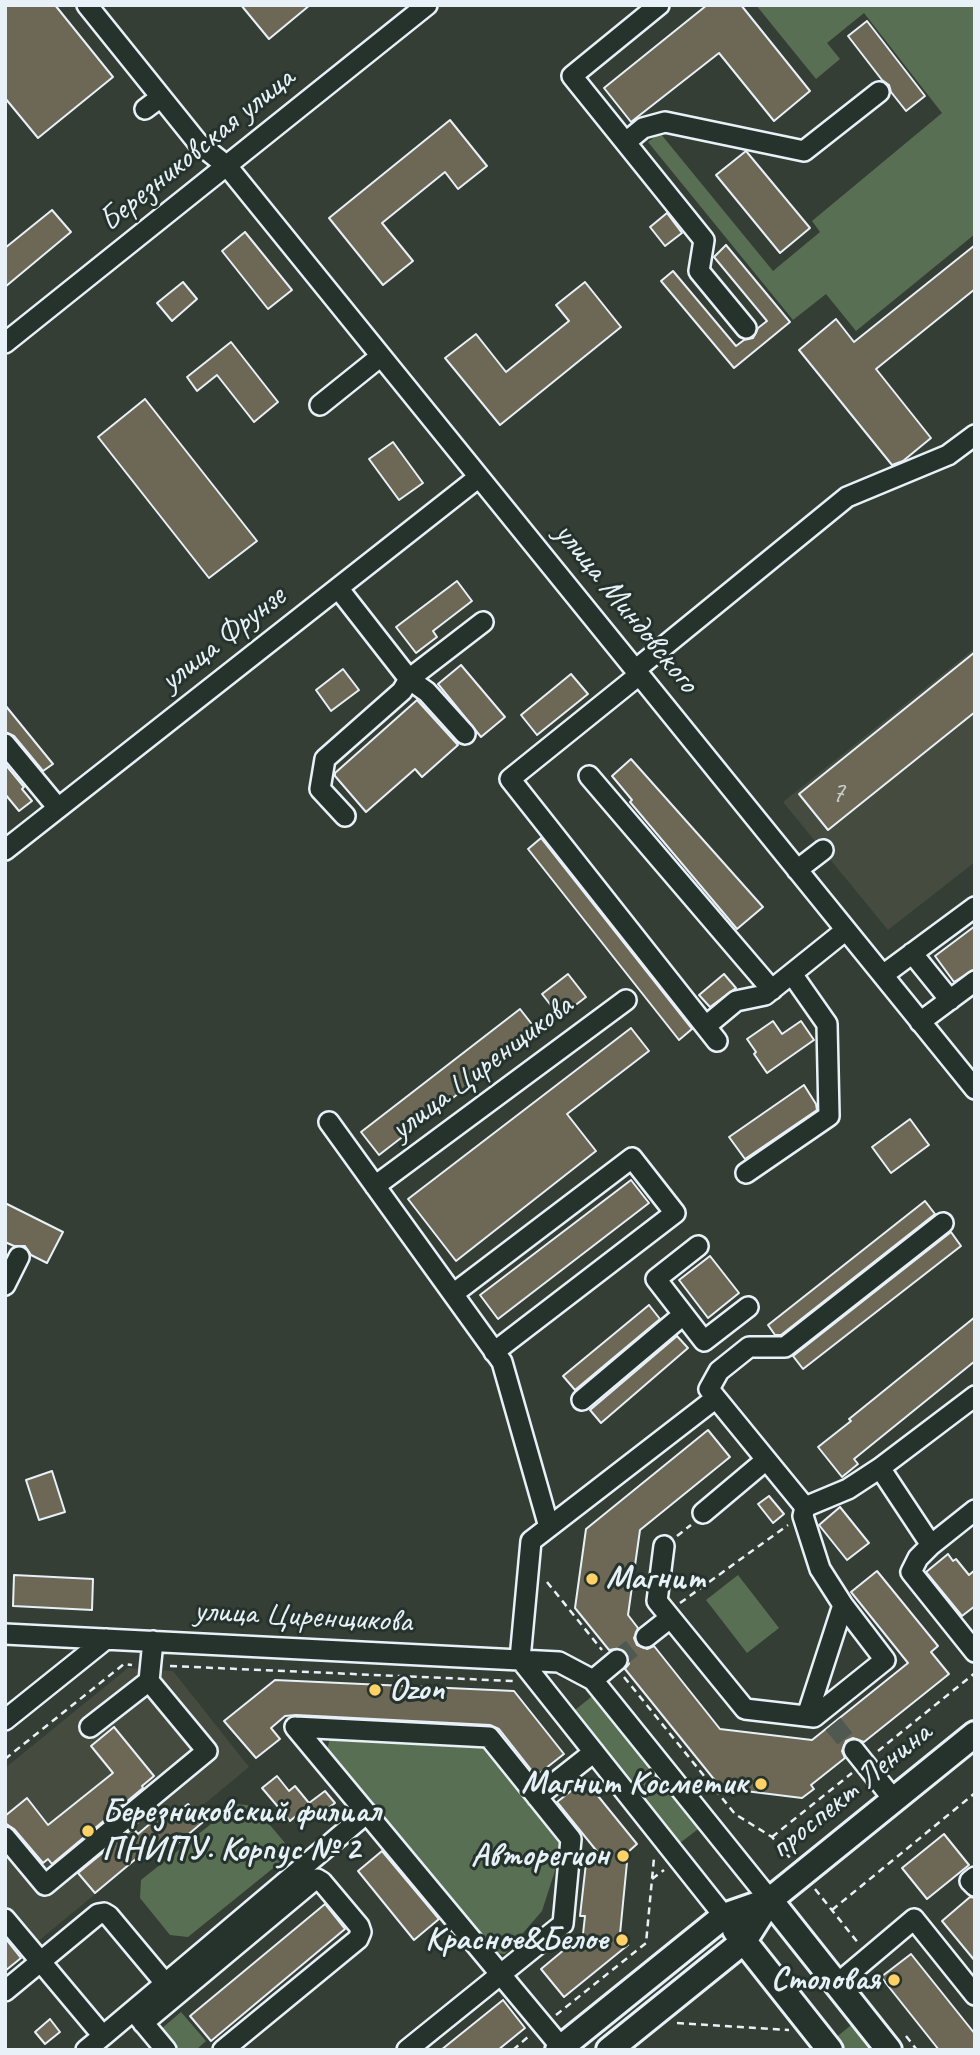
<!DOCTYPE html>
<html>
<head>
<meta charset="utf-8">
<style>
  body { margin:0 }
  #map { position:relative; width:980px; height:2055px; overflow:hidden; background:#343e35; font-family:Caveat,sans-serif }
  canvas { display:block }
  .frame { position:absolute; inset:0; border:7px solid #e8f1f8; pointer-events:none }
</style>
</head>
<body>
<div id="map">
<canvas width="980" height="2055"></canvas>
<div class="frame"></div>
</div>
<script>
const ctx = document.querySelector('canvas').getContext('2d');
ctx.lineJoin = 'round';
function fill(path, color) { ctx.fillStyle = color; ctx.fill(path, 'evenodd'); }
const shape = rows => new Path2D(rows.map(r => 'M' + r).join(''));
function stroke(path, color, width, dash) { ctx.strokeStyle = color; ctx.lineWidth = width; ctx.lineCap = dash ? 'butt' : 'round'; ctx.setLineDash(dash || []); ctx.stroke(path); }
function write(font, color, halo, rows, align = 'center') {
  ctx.font = font + ' Caveat,sans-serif'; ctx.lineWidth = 6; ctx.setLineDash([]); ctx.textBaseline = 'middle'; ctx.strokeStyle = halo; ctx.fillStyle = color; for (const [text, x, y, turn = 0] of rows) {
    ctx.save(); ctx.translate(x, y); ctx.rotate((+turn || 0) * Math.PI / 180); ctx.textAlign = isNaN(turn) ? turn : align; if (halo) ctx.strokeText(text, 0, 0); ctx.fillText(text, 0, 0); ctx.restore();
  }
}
fill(shape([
  [975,648,975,862,888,930,783,802],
  [128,1668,173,1671,249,1767,36,1943,5,1906,5,1768]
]), '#454b3f');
fill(shape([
  [756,5,975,5,975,234,856,331,826,294,793,320,648,142,660,133,773,271,820,232,812,221,942,113,864,13,827,43,840,59,816,79],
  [738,1575,779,1628,747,1653,706,1600],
  [596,1693,702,1826,680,1843,575,1710],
  [330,1738,488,1743,556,1830,562,1849,542,1911,505,1954,492,1953,326,1754],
  [236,1804,254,1806,285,1843,282,1861,188,1937,170,1935,140,1898,141,1880],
  [181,2012,206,2041,196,2050,179,2050,161,2029],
  [855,2022,876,2050,843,2050,834,2039]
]), '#596f53');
const building = shape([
  [5,5,55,5,113,77,38,138,5,98,5,5],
  [241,5,310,5,269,39,241,5],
  [707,5,741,5,810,91,774,121,719,53,631,122,604,88,707,5],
  [867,21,925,96,906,111,891,92,889,85,882,80,848,36,867,21],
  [450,120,487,166,458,189,445,172,382,223,413,261,383,285,329,218,450,120],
  [746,151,810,228,780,253,716,175,746,151],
  [52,210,71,232,5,287,5,248,52,210],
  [667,213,682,233,665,246,650,227,667,213],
  [245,232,292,290,268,309,222,251,245,232],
  [726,245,790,322,734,368,661,281,673,271,736,346,744,340,753,338,758,328,767,321,714,257,726,245],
  [975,245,975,289,876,369,931,438,903,461,892,465,799,350,836,319,854,342,975,245],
  [183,282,197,299,172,321,157,303,183,282],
  [585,282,621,327,500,425,445,358,476,334,506,372,569,321,556,305,585,282],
  [231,342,278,402,254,422,217,375,197,391,187,377,231,342],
  [145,399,257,541,209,578,98,437,145,399],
  [393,442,423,483,399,500,369,459,393,442],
  [457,581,472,601,433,631,437,637,416,653,396,627,457,581],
  [975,652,975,712,828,830,799,794,975,652],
  [461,665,505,717,481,737,438,684,461,665],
  [343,669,359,690,331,711,316,690,343,669],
  [571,674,588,694,537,735,521,715,571,674],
  [417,700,458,745,422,777,415,769,366,812,335,776,335,773,417,700],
  [5,705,53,764,43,771,14,736,5,732,5,705],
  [631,759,763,907,737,929,630,802,632,800,612,776,631,759],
  [5,764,24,787,22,789,32,801,19,811,5,794,5,764],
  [541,838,692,1029,679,1040,528,849,541,838],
  [975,926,975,969,954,982,935,956,975,926],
  [568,974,586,997,560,1017,542,994,568,974],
  [724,974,736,988,710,1007,699,995,724,974],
  [520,1009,538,1032,379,1155,361,1132,520,1009],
  [773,1021,782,1034,801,1021,814,1040,767,1073,754,1054,756,1052,747,1039,773,1021],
  [631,1028,649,1051,567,1114,596,1151,456,1261,408,1199,631,1028],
  [804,1085,816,1104,817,1110,745,1159,729,1137,804,1085],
  [910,1119,929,1145,891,1173,872,1147,910,1119],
  [631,1180,649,1203,498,1319,480,1295,631,1180],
  [925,1201,935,1214,781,1335,775,1335,768,1325,925,1201],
  [5,1203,63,1232,47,1263,31,1255,25,1246,14,1246,5,1242,5,1203],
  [951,1232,961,1246,803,1369,793,1356,951,1232],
  [710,1256,739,1293,708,1318,679,1280,710,1256],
  [649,1305,660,1319,575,1390,563,1376,649,1305],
  [975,1317,975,1361,854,1459,858,1464,842,1477,818,1447,851,1421,849,1419,975,1317],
  [677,1336,688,1348,601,1423,590,1410,677,1336],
  [708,1430,730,1457,640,1530,628,1615,638,1628,634,1638,637,1645,647,1649,654,1646,720,1729,812,1740,908,1663,851,1592,877,1571,938,1646,931,1652,949,1674,864,1742,853,1738,846,1741,842,1751,845,1758,811,1785,814,1789,802,1798,721,1788,625,1669,629,1664,627,1653,621,1648,609,1650,575,1608,586,1529,708,1430],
  [52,1471,65,1512,39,1520,26,1480,52,1471],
  [769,1496,784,1514,773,1523,758,1504,769,1496],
  [840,1507,869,1543,847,1560,819,1525,840,1507],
  [948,1554,953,1561,956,1559,969,1575,975,1570,975,1606,962,1616,926,1572,948,1554],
  [14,1575,93,1579,92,1610,13,1606,14,1575],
  [275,1680,514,1691,564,1754,536,1776,499,1729,490,1725,296,1715,285,1716,271,1728,280,1739,256,1758,224,1721,275,1680],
  [114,1727,154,1776,142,1786,143,1788,52,1864,48,1859,43,1863,14,1829,5,1823,5,1816,27,1798,48,1825,113,1773,91,1746,114,1727],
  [277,1776,289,1791,295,1786,309,1803,325,1791,335,1803,317,1817,308,1806,290,1821,262,1788,277,1776],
  [585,1780,637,1844,628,1852,620,1934,628,1945,564,1997,541,1969,583,1934,585,1916,580,1916,586,1863,608,1865,557,1802,585,1780],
  [188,1804,203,1822,159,1859,150,1847,95,1893,78,1873,133,1828,138,1834,165,1811,171,1818,188,1804],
  [944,1834,969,1865,927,1899,902,1868,944,1834],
  [382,1851,439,1919,414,1940,358,1871,382,1851],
  [970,1897,975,1898,975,1961,942,1921,970,1897],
  [325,1904,345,1929,211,2041,190,2016,325,1904],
  [5,1938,21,1958,5,1971,5,1938],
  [911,1954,975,2034,975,2050,939,2050,881,1977,911,1954],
  [503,2000,525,2028,498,2050,441,2050,503,2000],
  [50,2019,60,2032,45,2044,35,2032,50,2019]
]);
fill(building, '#6c6855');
stroke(building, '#e8f1f8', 2);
stroke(shape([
  [617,1660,646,1637],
  [833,1724,854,1750]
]), '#4f5952', 19, [19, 10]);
const minor = shape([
  [87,5,198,143,227,166,975,1089],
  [659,5,572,76,704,240,699,271,746,328],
  [145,109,161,97],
  [626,142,643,128,665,122,804,151,879,92],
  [5,343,427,5],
  [320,405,381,356],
  [338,588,409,679,483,622],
  [635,670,847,497,948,455,975,435],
  [639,675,510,779,717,1041],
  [5,744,58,808],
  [589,776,772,990],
  [345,816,320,789,325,759,402,691,409,679,427,692,465,734],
  [5,850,479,477],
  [797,870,823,850],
  [912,953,950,1000],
  [883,975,975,907],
  [920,1022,975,981],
  [706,1026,736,1001,765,995,846,930],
  [329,1122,502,1362,549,1527],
  [746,1173,829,1116,827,1024,792,974],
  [375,1186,626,1000],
  [698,1246,656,1279,704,1341,748,1307],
  [5,1285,19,1257],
  [453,1294,632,1158,675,1213,494,1352],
  [716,1398,709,1389,719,1371,749,1347,785,1347,943,1223],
  [582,1400,683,1315],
  [880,1468,931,1545],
  [805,1507,848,1489,880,1468,975,1396],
  [975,1510,931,1545,918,1558,911,1572,975,1652],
  [703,1513,766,1460],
  [5,1634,559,1662,593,1680,770,1900],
  [646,1637,670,1618],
  [520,1659,531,1541,716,1398,805,1507,803,1516,820,1569,843,1605,885,1660,814,1717,745,1709,657,1601,664,1546],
  [520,1659,724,1916],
  [593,1680,617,1660],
  [149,1681,153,1641],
  [807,1716,843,1605],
  [5,1720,106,1639],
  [295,1727,489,1737,571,1839,563,1924,407,2050],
  [295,1727,561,2047],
  [854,1750,894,1800],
  [537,1797,594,1752],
  [5,1837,45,1885,207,1751,149,1681,90,1727],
  [975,1877,970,1881,975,1886],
  [5,1919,103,2036,86,2050],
  [837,1984,914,1919,975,1995],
  [5,1991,98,1914,104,1913,109,1916,165,1983],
  [136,2014,166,2050],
  [143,2023,313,1881,317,1879,322,1882,359,1926,361,1932,358,1939,223,2050],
  [103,2036,367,1813]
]);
const major = shape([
  [770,1900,889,2050],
  [735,1930,830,2050],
  [558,2050,724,1916,770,1900],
  [609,2050,744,1941,770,1900,975,1734]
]);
stroke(minor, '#e8f1f8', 24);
stroke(major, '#e8f1f8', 30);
stroke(shape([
  [677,1536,691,1525],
  [547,1582,602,1650],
  [680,1603,788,1525],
  [170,1666,513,1681],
  [624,1677,735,1814,772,1837,791,1859],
  [878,1751,975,1673],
  [5,1759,124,1664,132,1665],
  [772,1837,852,1773],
  [652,1879,664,1870],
  [815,1889,859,1944],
  [832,1910,975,1793],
  [556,2015,646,1943,654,1858],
  [677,2023,789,2030],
  [906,2036,917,2050],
  [513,2050,529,2036]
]), '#e8f1f8', 2.5, [7, 5]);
stroke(minor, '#26332d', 19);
stroke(major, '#26332d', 24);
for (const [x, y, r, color] of [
  [592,1579,7,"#ffd166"],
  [375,1690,7,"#ffd166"],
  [761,1784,7,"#ffd166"],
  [88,1831,7,"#ffd166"],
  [623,1856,7,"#ffd166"],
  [622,1940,7,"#ffd166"],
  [894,1980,7,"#ffd166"]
]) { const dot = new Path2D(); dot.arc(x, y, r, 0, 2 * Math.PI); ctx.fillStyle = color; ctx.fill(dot); stroke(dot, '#26332d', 2.5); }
write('30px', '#c9cfcf', null, [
  ["7",838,793]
]);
write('33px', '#e8f1f8', '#26332d', [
  ["Березниковская улица",197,150,-39],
  ["улица Миндовского",626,608,51],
  ["улица Фрунзе",223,639,-38],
  ["улица Циренщикова",482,1068,-37],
  ["улица Циренщикова",303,1617,3],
  ["проспект Ленина",851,1791,-39]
]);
write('bold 33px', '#e8f1f8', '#26332d', [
  ["Магнит",606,1579,"left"],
  ["Ozon",389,1690,"left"],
  ["Магнит Косметик",747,1784],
  ["Березниковский филиал",102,1812,"left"],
  ["ПНИПУ. Корпус № 2",102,1850,"left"],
  ["Авторегион",609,1856],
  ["Красное&Белое",608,1940],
  ["Столовая",880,1980]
], 'right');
</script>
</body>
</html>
